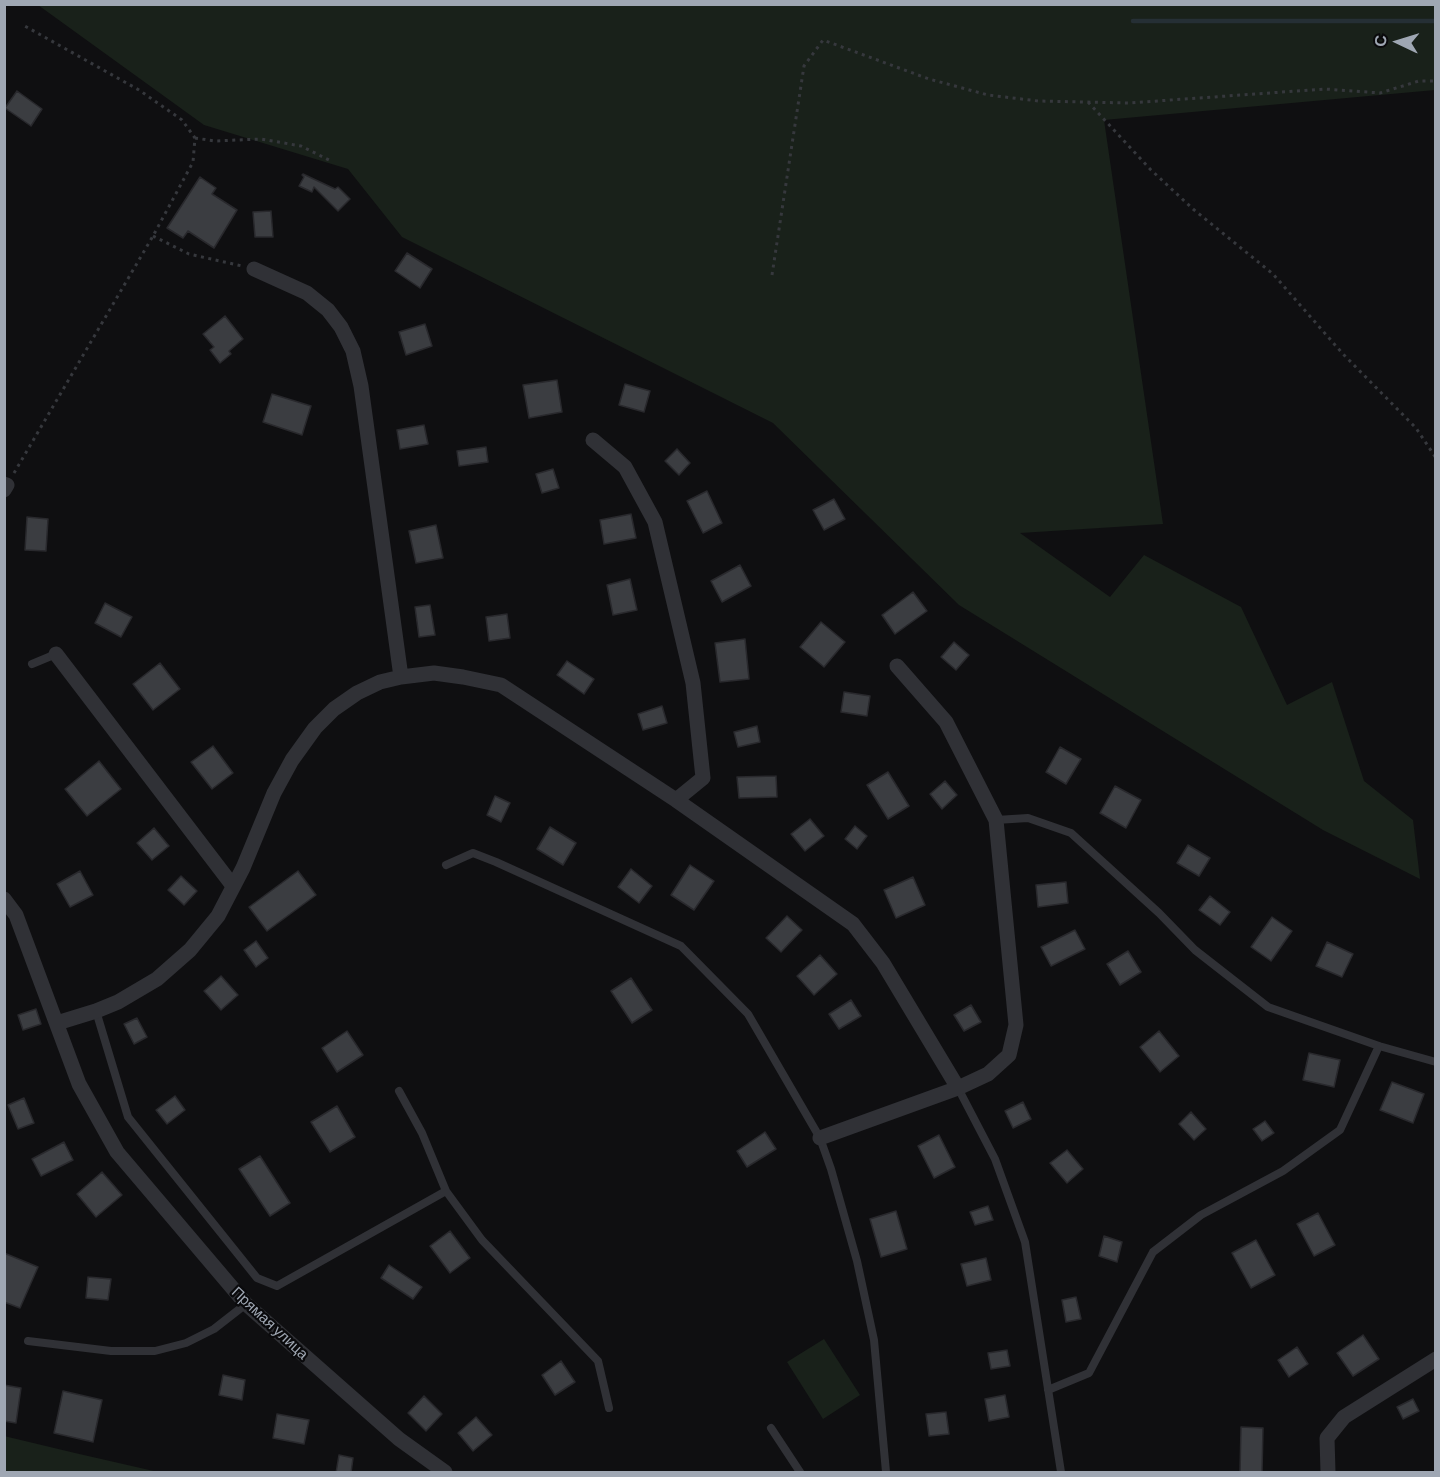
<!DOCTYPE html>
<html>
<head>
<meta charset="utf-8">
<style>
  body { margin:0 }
  #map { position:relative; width:1440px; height:1477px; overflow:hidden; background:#0f0f11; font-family:Barlow,sans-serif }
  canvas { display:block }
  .frame { position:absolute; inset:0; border:6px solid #9fa7b3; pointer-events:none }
  .north { position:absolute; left:1368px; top:12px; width:60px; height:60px; -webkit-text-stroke:4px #0a0a0c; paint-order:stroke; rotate:274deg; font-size:16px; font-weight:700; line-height:24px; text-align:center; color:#9fa7b3 }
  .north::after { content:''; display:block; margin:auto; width:21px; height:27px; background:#9fa7b3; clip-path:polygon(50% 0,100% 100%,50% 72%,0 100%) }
</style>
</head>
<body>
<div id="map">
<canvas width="1440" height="1477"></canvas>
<div class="frame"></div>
<div class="north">С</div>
</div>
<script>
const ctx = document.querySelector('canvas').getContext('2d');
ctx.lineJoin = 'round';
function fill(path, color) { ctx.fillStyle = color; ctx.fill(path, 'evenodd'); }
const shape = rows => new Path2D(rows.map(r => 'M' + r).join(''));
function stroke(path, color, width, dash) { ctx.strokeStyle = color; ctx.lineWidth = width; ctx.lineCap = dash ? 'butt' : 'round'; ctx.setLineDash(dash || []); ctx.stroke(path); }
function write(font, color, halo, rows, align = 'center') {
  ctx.font = font + ' Barlow,sans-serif'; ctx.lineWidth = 4.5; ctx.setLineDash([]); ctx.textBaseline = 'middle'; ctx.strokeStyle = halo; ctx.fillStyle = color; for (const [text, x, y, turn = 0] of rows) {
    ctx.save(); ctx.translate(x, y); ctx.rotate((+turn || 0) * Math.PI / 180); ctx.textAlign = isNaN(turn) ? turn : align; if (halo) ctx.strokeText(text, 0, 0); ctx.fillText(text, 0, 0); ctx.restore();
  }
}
fill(shape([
  [38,5,1435,5,1435,90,1104,120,1163,524,1020,533,1110,597,1144,555,1241,607,1287,705,1332,682,1364,781,1413,820,1420,879,1323,830,959,605,773,423,402,237,348,169,204,125],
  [824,1339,860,1395,823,1419,787,1362],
  [4,1436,75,1453,158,1472,5,1472]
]), '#19211a');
stroke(shape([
  [1133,21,1436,21]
]), '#252f35', 4.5);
const building = shape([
  [17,91,42,109,31,126,5,108,17,91],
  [303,174,335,189,338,187,350,199,338,211,314,187,312,192,299,186,304,177,302,175,303,174],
  [200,177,216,188,212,194,237,210,214,248,188,231,183,238,167,228,200,177],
  [271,211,273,237,255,237,253,212,271,211],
  [407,253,432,269,420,288,395,271,407,253],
  [225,316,243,339,229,351,231,354,220,363,210,350,214,347,203,334,225,316],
  [425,324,432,346,406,355,399,332,425,324],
  [557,380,562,412,529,418,523,385,557,380],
  [625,384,650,391,644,412,619,405,625,384],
  [272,394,311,406,302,435,263,422,272,394],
  [424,425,428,444,400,449,397,430,424,425],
  [486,447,488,462,459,466,457,451,486,447],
  [677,449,690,463,679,475,665,461,677,449],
  [553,469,559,488,542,493,536,474,553,469],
  [707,491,722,523,703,533,687,501,707,491],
  [834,499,845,519,824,530,813,510,834,499],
  [631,514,636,538,604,544,600,520,631,514],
  [27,517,48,519,46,551,25,550,27,517],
  [436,525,443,558,416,563,409,531,436,525],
  [740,565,751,586,722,602,711,581,740,565],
  [630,579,637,610,613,615,607,585,630,579],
  [913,592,927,611,895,634,882,615,913,592],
  [105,603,132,617,121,637,95,623,105,603],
  [430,605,435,635,419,637,415,607,430,605],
  [507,614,510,638,489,641,486,617,507,614],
  [821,622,845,642,824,667,800,647,821,622],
  [745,639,749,679,720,682,715,643,745,639],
  [954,642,969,655,956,670,941,657,954,642],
  [567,661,594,679,584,694,557,675,567,661],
  [160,663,180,689,153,710,133,684,160,663],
  [844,692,870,696,867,716,841,712,844,692],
  [662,706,667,723,643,730,638,714,662,706],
  [757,726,760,742,738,747,734,732,757,726],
  [213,746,233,773,212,789,191,762,213,746],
  [1060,747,1081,759,1066,784,1046,772,1060,747],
  [99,761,121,789,87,816,65,789,99,761],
  [888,772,909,806,888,819,867,785,888,772],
  [776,776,777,797,739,798,737,777,776,776],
  [945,781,957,795,942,809,930,794,945,781],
  [1115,786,1141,800,1126,828,1100,813,1115,786],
  [495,796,510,803,501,822,487,815,495,796],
  [810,819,824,836,805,851,791,834,810,819],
  [855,826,867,836,857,849,845,839,855,826],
  [550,827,576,843,563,865,537,849,550,827],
  [154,828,169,846,152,860,137,843,154,828],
  [1188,845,1210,858,1199,876,1177,863,1188,845],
  [690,865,714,881,694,910,671,895,690,865],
  [631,869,652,886,639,903,618,887,631,869],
  [80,871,93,895,70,907,57,884,80,871],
  [298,871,316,895,267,931,249,907,298,871],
  [181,876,197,891,184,905,168,890,181,876],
  [913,877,925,905,896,918,884,890,913,877],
  [1066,882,1068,903,1038,907,1036,885,1066,882],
  [1210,896,1230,912,1220,925,1199,910,1210,896],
  [787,916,802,930,781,952,766,938,787,916],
  [1272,917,1292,931,1271,961,1251,947,1272,917],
  [1075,930,1085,949,1051,966,1041,947,1075,930],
  [256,941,268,958,256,967,244,950,256,941],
  [1327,942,1353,954,1342,977,1316,966,1327,942],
  [1128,951,1141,972,1120,985,1107,964,1128,951],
  [820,955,837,974,814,995,797,976,820,955],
  [221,976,238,995,221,1010,204,991,221,976],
  [631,978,652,1010,632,1023,611,991,631,978],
  [851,1000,861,1016,839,1029,829,1014,851,1000],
  [971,1005,981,1022,964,1031,954,1015,971,1005],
  [36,1009,41,1024,23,1030,18,1015,36,1009],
  [137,1018,147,1037,134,1044,124,1024,137,1018],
  [347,1031,363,1055,337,1072,322,1048,347,1031],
  [1159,1031,1179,1056,1160,1072,1140,1047,1159,1031],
  [1309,1053,1340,1060,1334,1087,1303,1080,1309,1053],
  [1392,1082,1424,1094,1413,1123,1380,1110,1392,1082],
  [175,1096,185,1110,167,1124,156,1110,175,1096],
  [24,1098,34,1123,18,1129,8,1105,24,1098],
  [1023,1102,1031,1119,1013,1128,1005,1111,1023,1102],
  [337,1106,355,1137,330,1152,311,1122,337,1106],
  [1191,1112,1206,1129,1194,1140,1179,1124,1191,1112],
  [1265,1121,1274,1133,1262,1141,1253,1129,1265,1121],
  [765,1132,776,1149,747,1167,737,1151,765,1132],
  [939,1135,955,1167,934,1178,918,1146,939,1135],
  [64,1142,73,1160,41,1176,32,1159,64,1142],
  [1067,1150,1083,1169,1067,1183,1050,1163,1067,1150],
  [260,1156,290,1203,270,1216,239,1169,260,1156],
  [102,1172,122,1195,96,1217,77,1194,102,1172],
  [988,1206,993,1220,975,1225,970,1212,988,1206],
  [896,1211,907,1249,881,1257,870,1219,896,1211],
  [1318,1213,1335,1245,1314,1256,1297,1224,1318,1213],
  [450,1231,470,1258,450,1273,430,1246,450,1231],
  [1104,1236,1122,1242,1117,1262,1099,1256,1104,1236],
  [1256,1240,1275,1275,1251,1288,1232,1253,1256,1240],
  [4,1253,38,1267,20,1308,4,1302,4,1253],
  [986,1258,991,1280,967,1286,961,1264,986,1258],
  [389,1265,422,1287,413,1299,381,1278,389,1265],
  [88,1277,111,1279,108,1300,86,1298,88,1277],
  [1076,1297,1081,1319,1066,1322,1062,1300,1076,1297],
  [1363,1335,1379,1359,1353,1376,1337,1353,1363,1335],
  [1297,1347,1308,1364,1289,1377,1278,1360,1297,1347],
  [1007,1350,1010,1366,991,1369,988,1353,1007,1350],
  [561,1361,575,1382,555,1395,542,1375,561,1361],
  [223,1375,245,1380,242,1400,219,1395,223,1375],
  [4,1385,21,1388,16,1423,4,1421,4,1385],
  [63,1391,102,1400,93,1442,54,1433,63,1391],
  [1005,1395,1009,1417,989,1421,985,1399,1005,1395],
  [424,1396,442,1414,426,1431,408,1413,424,1396],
  [1413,1399,1419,1411,1403,1419,1397,1407,1413,1399],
  [946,1412,949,1434,929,1436,926,1414,946,1412],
  [277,1414,309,1420,304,1444,273,1438,277,1414],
  [476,1417,492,1435,473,1451,458,1433,476,1417],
  [1241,1427,1263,1428,1262,1473,1240,1473,1241,1427],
  [339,1455,353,1458,351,1473,336,1473,339,1455]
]);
fill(building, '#3b3d41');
stroke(building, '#29292d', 1.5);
stroke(shape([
  [1088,102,1150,169,1193,209,1273,274,1343,354,1416,428,1436,458],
  [195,138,215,141,261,139,301,146,331,161],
  [153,236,189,254,242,266],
  [772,275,804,66,823,40,929,79,988,95,1038,101,1129,103,1325,89,1380,93,1419,81,1436,81],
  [14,473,153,236,193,162,195,138,182,120,139,90,23,25]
]), '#36383d', 3, [3, 4.5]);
stroke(shape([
  [32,664,56,654],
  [996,820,1028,818,1071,833,1159,913,1195,950,1268,1007,1379,1046,1436,1062],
  [446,865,473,853,496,862,681,946,748,1014,820,1138,831,1169,857,1261,874,1340,886,1472],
  [96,1011,128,1117,257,1278,277,1286,446,1191,482,1240,598,1361,609,1408],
  [958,1088,995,1159,1025,1242,1061,1472],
  [399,1091,422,1133,446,1191],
  [28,1341,111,1351,155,1351,186,1343,214,1329,246,1304],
  [1048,1390,1089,1373,1153,1252,1201,1215,1283,1171,1340,1130,1379,1046],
  [771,1428,800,1472]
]), '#303136', 8);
stroke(shape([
  [254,269,307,293,328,310,341,327,353,351,361,386,401,677],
  [593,440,625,467,655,522,693,683,703,778,676,800],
  [4,484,7,485,4,490],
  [56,654,233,886],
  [4,899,16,915,79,1084,117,1152,246,1304,399,1439,445,1472],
  [57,1023,96,1011,118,1002,157,979,190,950,218,916,243,868,274,793,292,760,315,728,334,709,357,693,380,682,401,677,434,673,463,677,501,685,676,800,853,924,883,963,958,1088],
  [820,1138,958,1088,988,1074,1009,1055,1016,1025,996,820,946,722,897,666],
  [1328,1472,1327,1438,1344,1417,1436,1359]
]), '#303136', 15);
write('15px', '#9fa7b3', '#0a0a0c', [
  ["Прямая улица",270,1323,43]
]);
</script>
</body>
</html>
